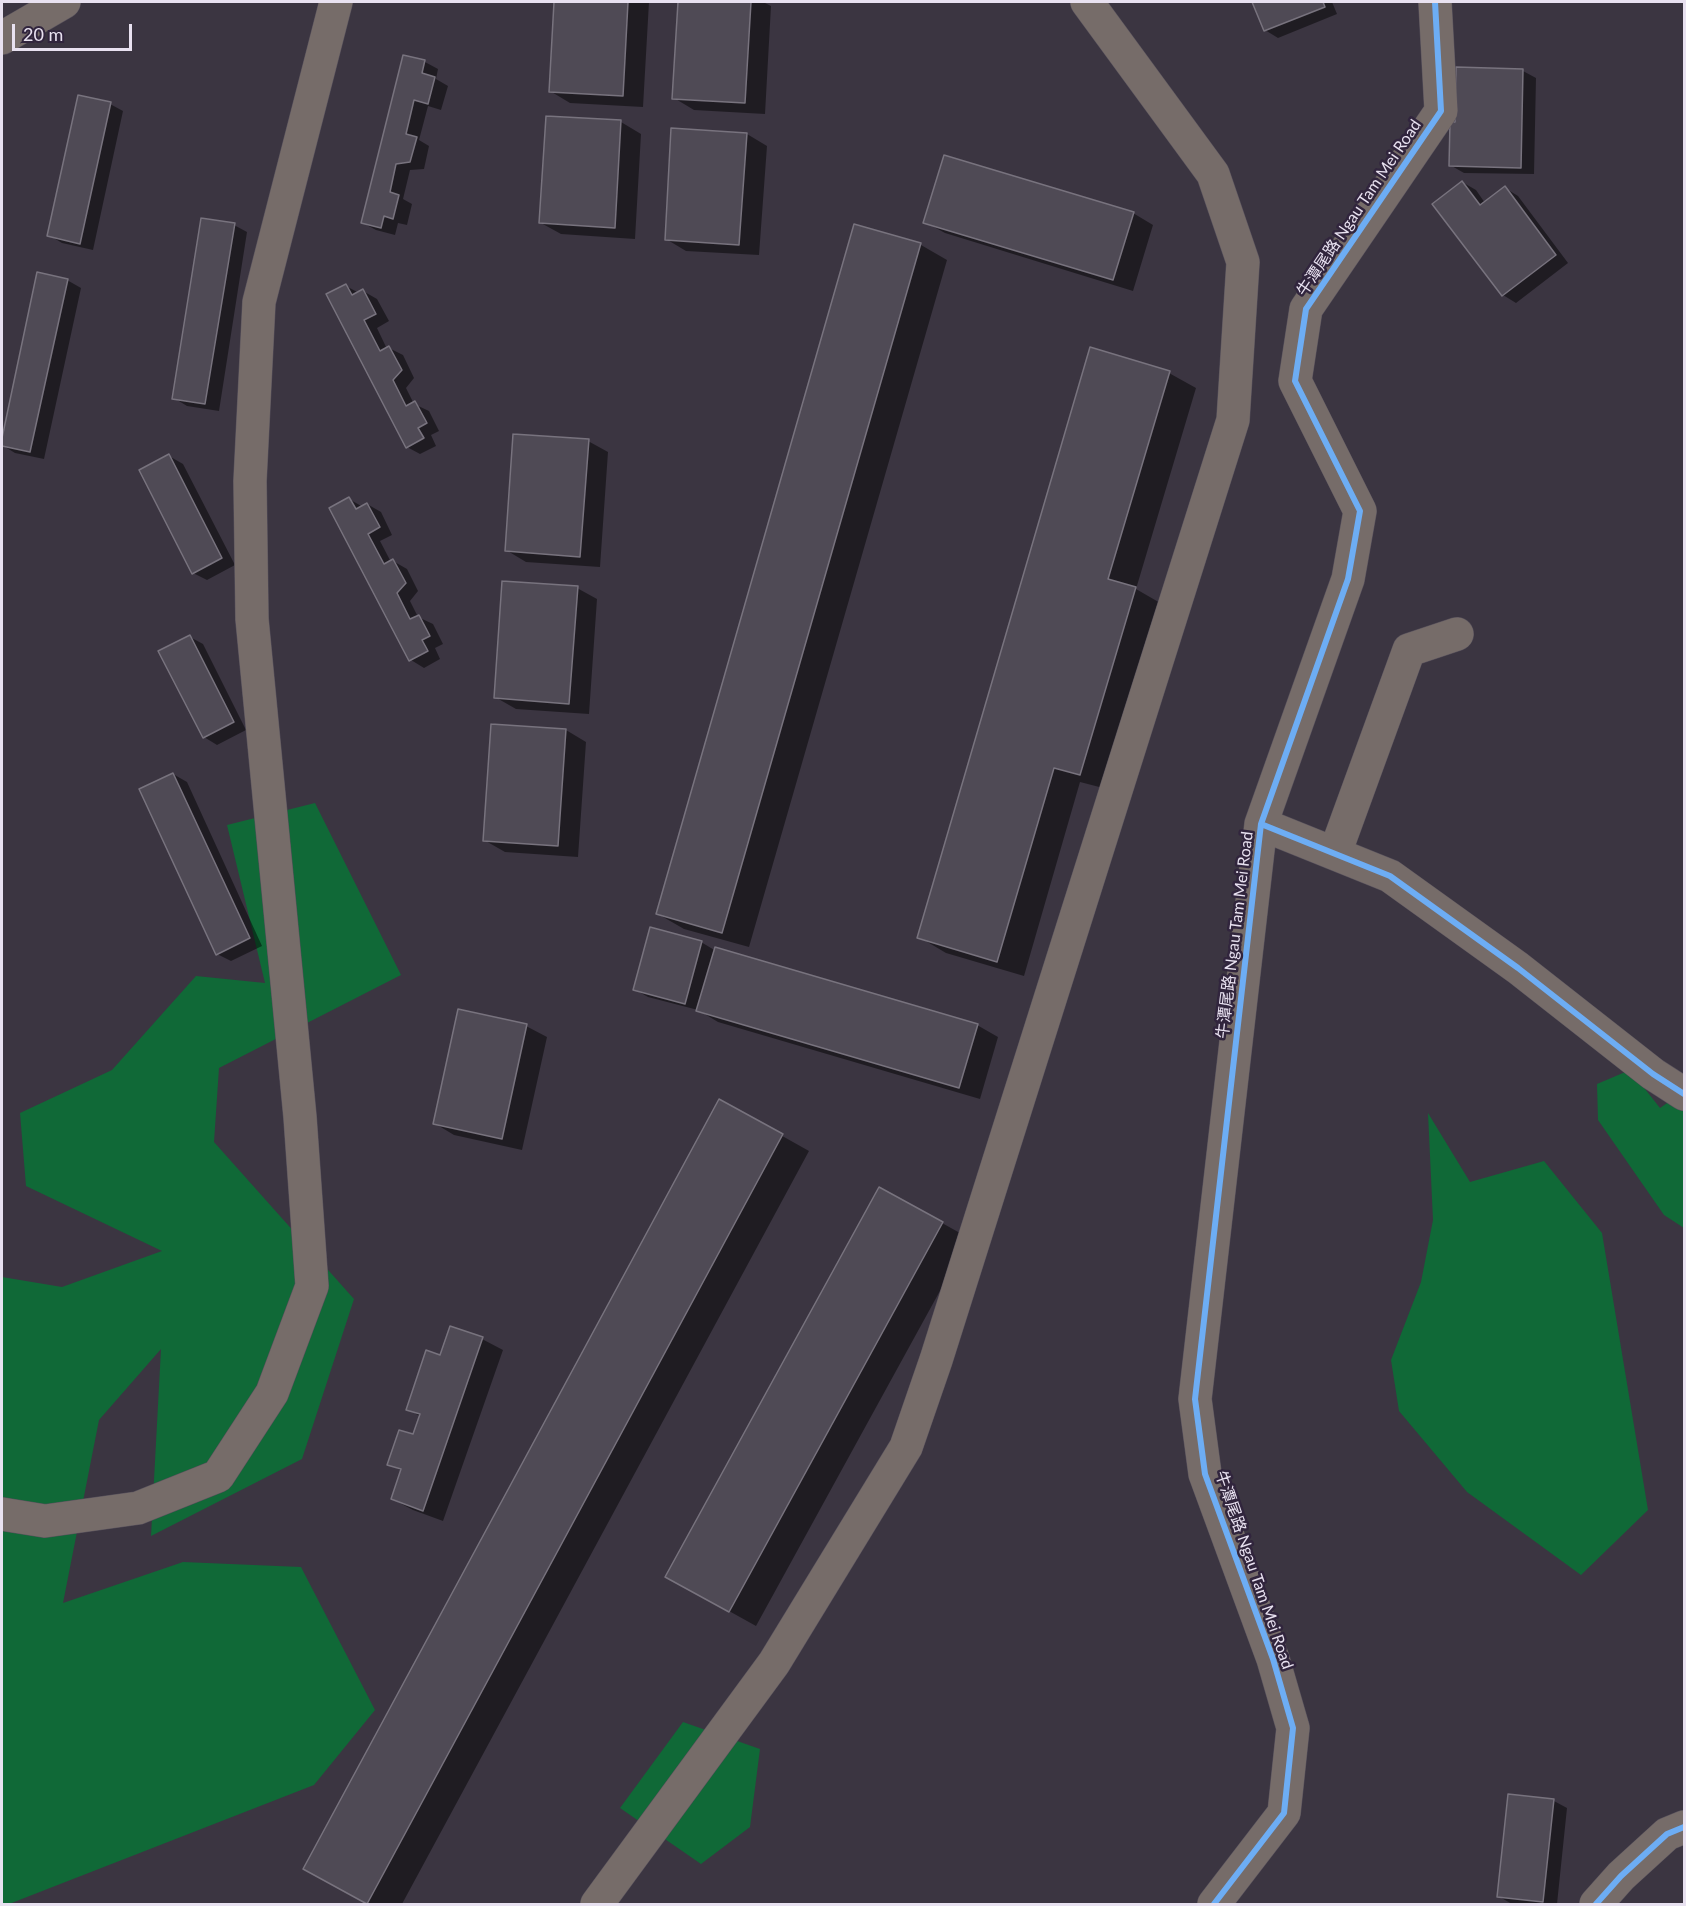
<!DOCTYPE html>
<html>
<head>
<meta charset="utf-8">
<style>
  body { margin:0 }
  #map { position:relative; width:1686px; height:1906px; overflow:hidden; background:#3b3541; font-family:Lato,sans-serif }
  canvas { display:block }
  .frame { position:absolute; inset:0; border:3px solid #e8e1f0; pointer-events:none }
  .scale { position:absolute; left:12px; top:24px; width:120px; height:27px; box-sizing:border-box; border:3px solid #e8e1f0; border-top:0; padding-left:8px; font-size:18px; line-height:21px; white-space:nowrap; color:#e8e1f0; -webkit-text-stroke:4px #31253d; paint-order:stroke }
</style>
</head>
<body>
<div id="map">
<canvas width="1686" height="1906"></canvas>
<div class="frame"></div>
<div class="scale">20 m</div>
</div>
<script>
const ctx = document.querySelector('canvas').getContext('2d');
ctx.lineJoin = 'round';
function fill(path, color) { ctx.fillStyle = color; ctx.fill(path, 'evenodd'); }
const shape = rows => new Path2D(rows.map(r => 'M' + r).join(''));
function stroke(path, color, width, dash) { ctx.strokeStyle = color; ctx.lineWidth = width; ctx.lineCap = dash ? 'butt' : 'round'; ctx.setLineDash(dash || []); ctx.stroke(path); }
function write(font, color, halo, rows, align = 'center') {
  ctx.font = font + ' Lato,"Noto Sans TC",sans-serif'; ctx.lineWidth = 5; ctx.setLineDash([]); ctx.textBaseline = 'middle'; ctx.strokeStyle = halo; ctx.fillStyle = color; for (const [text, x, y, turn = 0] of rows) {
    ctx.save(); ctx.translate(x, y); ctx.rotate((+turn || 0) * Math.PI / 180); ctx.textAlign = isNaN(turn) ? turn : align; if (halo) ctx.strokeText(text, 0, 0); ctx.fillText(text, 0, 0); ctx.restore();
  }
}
fill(shape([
  [315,803,401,975,219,1068,214,1142,354,1299,302,1459,151,1536,161,1349,99,1420,63,1603,183,1562,301,1567,375,1710,314,1785,9,1904,2,1904,2,1277,62,1287,162,1251,26,1186,20,1113,112,1070,196,976,265,983,227,825],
  [1630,1070,1660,1108,1684,1091,1684,1228,1664,1215,1598,1120,1597,1084],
  [1428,1113,1470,1182,1544,1161,1602,1233,1648,1510,1581,1575,1467,1492,1399,1411,1391,1360,1421,1282,1433,1220],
  [683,1722,760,1749,750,1827,701,1864,620,1808]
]), '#106937');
fill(shape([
  [555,2,649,2,643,107,570,103,550,91],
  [679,2,763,2,771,6,765,114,694,110,674,98],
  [1253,2,1332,2,1337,14,1278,38,1265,30],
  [404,56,425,62,438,69,436,79,448,86,441,110,428,106,419,140,429,146,424,169,410,170,403,199,412,204,407,225,398,223,395,235,376,230,363,223],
  [1523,71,1536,78,1534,174,1464,173,1450,165,1456,124],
  [110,104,123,111,93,250,62,243,49,235],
  [547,117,621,122,641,134,635,239,561,234,541,223],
  [747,134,767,146,759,255,686,251,666,239],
  [1462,182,1476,190,1485,203,1505,188,1518,196,1568,263,1516,303,1503,295],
  [1133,213,1153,225,1133,291,945,233,925,222],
  [234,225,247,232,219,411,187,406,174,398],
  [856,226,921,245,947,260,749,947,684,929,658,914],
  [39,274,67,280,81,288,44,459,15,453,2,445],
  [346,286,359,293,363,291,377,299,389,321,377,328,387,349,389,348,403,355,414,378,406,388,414,404,429,411,439,431,431,435,436,446,420,454,407,447],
  [1169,373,1196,388,1136,589,1162,604,1107,789,1080,782,1024,976,946,953,919,937],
  [588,441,608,452,600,567,526,562,506,550],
  [169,456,183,464,235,565,207,580,193,573],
  [349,499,363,507,367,504,381,512,392,535,380,541,391,562,393,561,407,569,418,591,410,601,418,617,433,624,443,644,435,648,440,659,424,668,411,660],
  [577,588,597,599,589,714,516,709,495,697],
  [190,637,203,644,246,730,217,745,204,737],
  [566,730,586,742,578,857,505,852,484,840],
  [173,774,187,782,262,946,231,961,217,954],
  [701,942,716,951,977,1025,998,1037,980,1099,718,1022,698,1010,648,997,634,989],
  [526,1026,547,1037,522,1150,454,1135,434,1123],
  [720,1101,809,1151,402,1904,369,1904,331,1884],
  [942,1223,969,1238,756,1626,693,1591],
  [451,1328,482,1339,503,1350,443,1521,413,1510,392,1499,402,1471,389,1464,414,1436,421,1417,408,1409,441,1357],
  [1509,1796,1554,1801,1567,1808,1557,1904,1512,1904,1498,1896]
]), '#0007');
const building = shape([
  [554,2,628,2,623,96,549,92,554,2],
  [678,2,751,2,745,103,672,99,678,2],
  [1252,2,1323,2,1325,7,1264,31,1252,2],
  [403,55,425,60,422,73,435,77,428,104,414,100,406,134,417,137,410,162,396,164,390,192,399,195,393,219,384,216,381,228,361,223,403,55],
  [1456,67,1523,69,1521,168,1449,166,1450,122,1455,122,1456,67],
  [78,95,111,102,80,244,47,236,78,95],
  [546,116,621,120,615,228,539,223,546,116],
  [671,128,747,133,739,245,665,240,671,128],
  [944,155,1134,212,1113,280,923,223,944,155],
  [1462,181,1480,205,1505,186,1556,255,1502,296,1432,204,1462,181],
  [201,218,235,223,205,404,172,399,201,218],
  [854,224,921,243,722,933,656,914,854,224],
  [37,272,68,279,30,452,2,446,2,438,37,272],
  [346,284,352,295,363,289,376,314,364,320,380,351,389,346,402,370,393,380,406,406,415,401,427,423,418,428,424,438,406,448,326,294,346,284],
  [1090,347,1170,371,1108,579,1136,587,1080,775,1054,768,997,962,917,938,1090,347],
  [513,434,589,439,580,557,505,551,513,434],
  [169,454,222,558,192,574,139,470,169,454],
  [349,497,356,509,367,503,380,527,368,534,384,564,393,559,406,583,397,593,410,619,419,615,430,636,422,640,428,651,409,661,329,508,349,497],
  [502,581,578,586,569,704,494,698,502,581],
  [190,635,234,722,203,738,158,651,190,635],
  [491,724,566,729,558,846,483,841,491,724],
  [173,773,250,938,216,955,139,789,173,773],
  [650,927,702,941,685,1004,633,990,650,927],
  [715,947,978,1024,959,1088,696,1011,715,947],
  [458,1009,527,1024,502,1139,433,1124,458,1009],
  [719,1099,783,1134,367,1904,303,1869,719,1099],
  [879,1187,943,1222,729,1612,665,1577,879,1187],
  [450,1326,483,1337,423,1511,391,1499,401,1469,387,1465,399,1430,413,1434,420,1414,406,1410,426,1350,440,1355,450,1326],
  [1508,1794,1554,1799,1543,1902,1497,1897,1508,1794]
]);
fill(building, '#4f4a55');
stroke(building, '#78737e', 1.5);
const minor = shape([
  [2,38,64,2],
  [1261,824,1390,876,1518,968,1653,1074,1684,1094],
  [1335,853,1409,650,1457,634],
  [2,1514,45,1521,138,1508,218,1476,272,1393,312,1286,300,1117,252,619,250,481,259,302,336,2],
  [597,1904,774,1663,906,1447,936,1360,1233,420,1243,262,1213,174,1087,2],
  [1214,1904,1284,1813,1293,1728,1273,1659,1205,1474,1195,1399,1261,824,1348,579,1360,511,1295,381,1306,309,1441,111,1435,2],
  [1596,1904,1621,1876,1667,1834,1684,1827]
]);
stroke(minor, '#57515c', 34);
stroke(minor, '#766c69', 33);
stroke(shape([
  [1261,824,1390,876,1518,968,1653,1074,1684,1094],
  [1214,1904,1284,1813,1293,1728,1273,1659,1205,1474,1195,1399,1261,824,1348,579,1360,511,1295,381,1306,309,1441,111,1435,2],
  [1596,1904,1621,1876,1667,1834,1684,1827]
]), '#6dadf4', 6);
write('16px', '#e8e1f0', '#31253d', [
  ["牛潭尾路 Ngau Tam Mei Road",1359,208,-56],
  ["牛潭尾路 Ngau Tam Mei Road",1235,935,-83],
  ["牛潭尾路 Ngau Tam Mei Road",1254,1570,71]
]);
</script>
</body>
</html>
